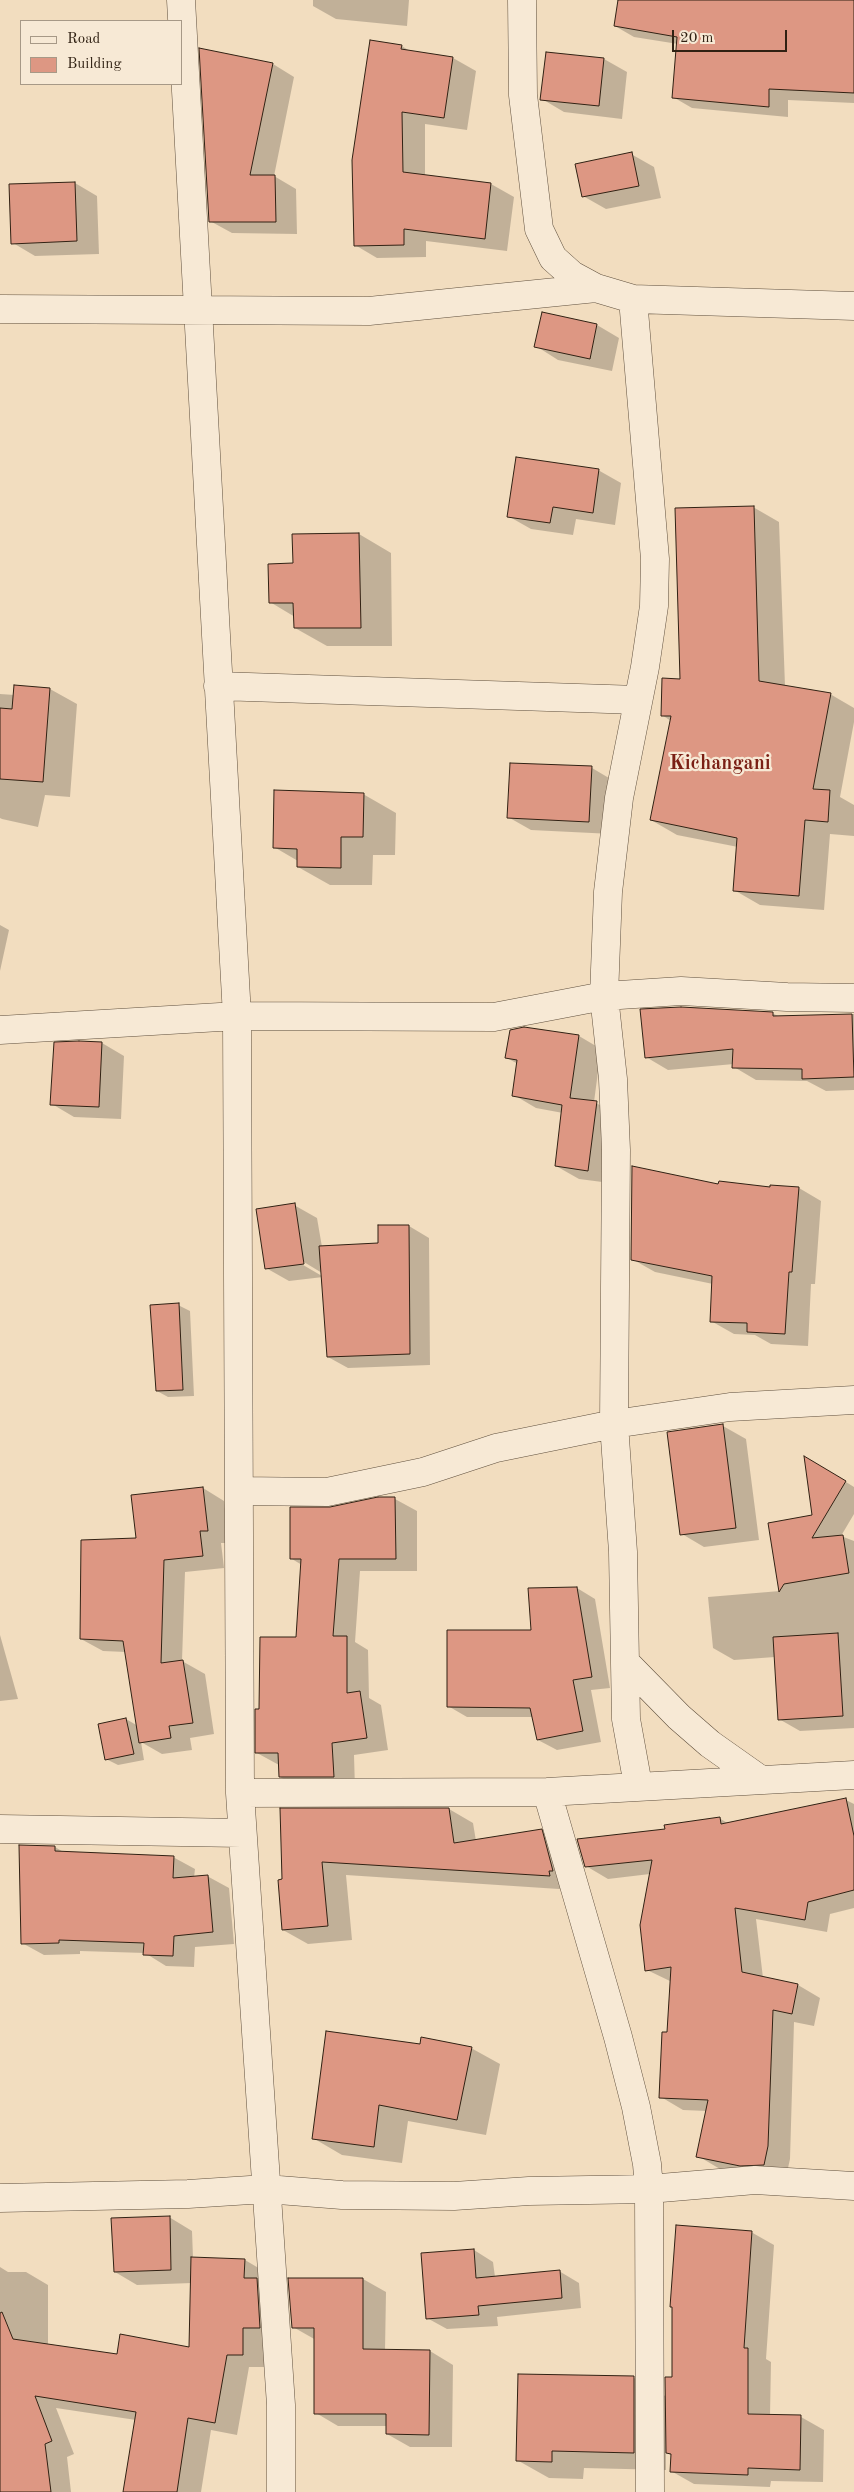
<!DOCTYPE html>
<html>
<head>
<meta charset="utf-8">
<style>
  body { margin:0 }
  #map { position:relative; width:854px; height:2492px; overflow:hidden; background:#f2ddbf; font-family:"Old Standard TT",serif }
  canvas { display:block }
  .legend { position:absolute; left:20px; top:20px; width:162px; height:65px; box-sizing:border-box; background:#f7e9d5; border:1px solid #a79987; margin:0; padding:6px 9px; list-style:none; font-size:15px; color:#302113 }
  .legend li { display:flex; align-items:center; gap:10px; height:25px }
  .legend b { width:25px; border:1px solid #a79987 }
  .scale { position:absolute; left:672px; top:30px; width:115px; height:22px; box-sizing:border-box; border:2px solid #302113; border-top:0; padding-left:6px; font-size:15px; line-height:18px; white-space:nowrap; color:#302113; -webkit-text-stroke:4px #f7e9d5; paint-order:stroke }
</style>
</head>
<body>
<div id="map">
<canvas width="854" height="2492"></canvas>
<ul class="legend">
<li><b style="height:6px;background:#f7e9d5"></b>Road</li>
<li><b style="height:14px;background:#dd9783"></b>Building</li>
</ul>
<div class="scale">20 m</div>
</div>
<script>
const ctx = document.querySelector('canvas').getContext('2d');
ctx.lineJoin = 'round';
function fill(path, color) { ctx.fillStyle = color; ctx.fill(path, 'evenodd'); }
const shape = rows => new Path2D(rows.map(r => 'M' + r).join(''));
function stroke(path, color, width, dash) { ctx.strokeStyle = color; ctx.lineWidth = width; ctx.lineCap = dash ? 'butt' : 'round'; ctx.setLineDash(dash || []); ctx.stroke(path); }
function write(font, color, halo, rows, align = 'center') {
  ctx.font = font + ' "Old Standard TT",serif'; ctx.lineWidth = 4.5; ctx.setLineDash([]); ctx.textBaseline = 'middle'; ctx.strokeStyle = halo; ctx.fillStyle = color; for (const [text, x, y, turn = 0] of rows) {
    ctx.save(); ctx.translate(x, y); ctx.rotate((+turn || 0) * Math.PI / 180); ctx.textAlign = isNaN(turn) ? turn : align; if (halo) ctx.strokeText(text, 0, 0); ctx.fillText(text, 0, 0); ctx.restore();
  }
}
fill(shape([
  [313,0,409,0,407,26,336,19,313,6],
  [619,0,819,0,854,7,854,103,788,100,788,117,692,108,673,97,678,44,634,37,615,26],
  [402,46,411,52,453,58,476,71,467,130,425,124,425,176,491,184,514,197,507,251,426,241,426,257,377,258,355,245],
  [547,54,604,59,627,72,622,119,564,112,542,99],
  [273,64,294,77,274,176,296,189,297,234,232,233,210,221],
  [631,154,654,167,661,198,606,209,583,196],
  [75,183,97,196,99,254,35,256,13,243],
  [597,325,619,338,612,371,558,360,536,346],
  [598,470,621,483,615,525,576,519,573,535,531,529,508,516],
  [753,507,779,522,785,686,830,694,854,708,854,722,840,797,854,805,854,836,830,834,824,910,760,905,734,890,738,847,677,835,651,820,671,721,662,715,682,680],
  [359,534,391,553,392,646,327,646,295,628,295,617,270,602,294,564],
  [50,689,77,704,70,797,45,795,38,827,2,819,0,818,0,694,15,695],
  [592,768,614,781,612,834,531,830,508,817],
  [363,794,396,813,395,855,373,855,372,885,330,885,298,867,298,861,274,847],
  [0,925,9,930,0,971],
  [772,1013,780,1017,854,1014,854,1090,826,1091,807,1081,756,1080,734,1067,734,1064,668,1070,646,1057],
  [579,1036,601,1049,594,1102,619,1115,610,1183,579,1179,556,1166,563,1113,536,1108,514,1095,518,1064,507,1058],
  [102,1043,124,1056,121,1119,74,1117,52,1104],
  [719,1185,799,1188,821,1201,815,1284,811,1284,808,1346,771,1344,755,1335,734,1334,711,1321,713,1284,655,1272,632,1259],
  [294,1205,317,1218,322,1247,380,1244,380,1226,409,1226,429,1238,430,1365,348,1368,328,1357,323,1277,289,1281,266,1268],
  [299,1259,322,1273,322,1276,298,1262],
  [178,1305,190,1311,194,1396,168,1397,157,1391],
  [723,1426,746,1439,759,1540,704,1547,682,1534],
  [825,1469,854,1487,854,1514,841,1536,854,1541,854,1728,800,1731,779,1719,775,1657,734,1660,713,1648,708,1597,780,1591,770,1524,813,1516],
  [203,1488,224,1501,229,1543,221,1543,224,1568,185,1572,182,1661,205,1674,214,1734,190,1738,192,1750,162,1754,141,1742,144,1760,118,1765,106,1759,126,1719,138,1726,126,1652,103,1651,81,1639,138,1539],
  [395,1499,417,1511,417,1571,360,1571,355,1642,368,1650,369,1698,381,1705,388,1750,354,1755,355,1789,302,1789,280,1777,279,1765,257,1753,260,1711,297,1638,302,1565,292,1559,327,1509],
  [577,1588,595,1599,610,1688,591,1690,601,1742,557,1750,538,1740,533,1717,467,1717,448,1706,533,1631],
  [0,1635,18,1699,0,1701],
  [846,1800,854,1804,854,1908,830,1914,827,1932,756,1919,763,1978,798,1985,820,1998,814,2026,794,2022,790,2159,786,2177,763,2178,720,2169,698,2156,707,2111,683,2110,661,2097,672,1982,647,1970,650,1874,608,1879,586,1866,666,1830,719,1818,729,1824],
  [449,1809,473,1823,476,1841,541,1830,566,1845,574,1890,346,1875,352,1940,308,1944,283,1930,281,1810],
  [55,1847,65,1853,173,1857,195,1869,194,1878,207,1876,229,1888,234,1944,195,1947,194,1967,166,1966,145,1953,80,1951,80,1954,44,1955,22,1943],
  [421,2046,471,2048,500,2064,486,2135,408,2121,402,2163,342,2155,313,2138],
  [169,2217,192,2231,193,2258,245,2260,267,2273,264,2367,249,2367,237,2435,211,2430,201,2492,128,2492,136,2420,56,2408,74,2454,67,2457,71,2492,0,2492,0,2267,8,2272,26,2272,48,2285,48,2345,118,2356,190,2348,192,2283,137,2285,115,2272],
  [751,2232,774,2245,766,2359,771,2362,770,2416,801,2417,824,2430,823,2482,771,2481,770,2487,694,2484,671,2471,672,2456,666,2452,666,2470,584,2468,583,2479,549,2478,517,2460,634,2378,667,2397,673,2378],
  [474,2250,493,2262,495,2277,559,2271,579,2283,581,2308,497,2317,498,2326,447,2329,427,2318],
  [289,2279,363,2279,386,2292,385,2351,430,2351,453,2365,452,2447,410,2447,387,2434,387,2426,338,2426,316,2413,316,2340,293,2327]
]), '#0003');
const building = shape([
  [618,0,854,0,854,93,769,89,769,107,672,98,677,37,614,26,618,0],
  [370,40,402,45,401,49,453,57,444,118,402,112,403,172,491,183,485,239,404,229,404,245,354,246,352,160,370,40],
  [199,48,273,63,250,175,275,175,276,222,209,222,199,48],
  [546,52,604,58,599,106,540,100,546,52],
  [632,152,639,186,582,197,575,164,632,152],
  [75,182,77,241,11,244,9,184,75,182],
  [542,312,597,324,590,359,534,347,542,312],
  [516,457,599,469,593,513,553,507,550,523,507,517,516,457],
  [754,506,759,681,831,693,813,789,830,790,828,822,805,820,799,896,733,891,737,838,650,820,671,716,661,716,662,678,680,679,675,508,754,506],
  [359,533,361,628,294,628,293,603,269,603,268,564,293,563,292,534,359,533],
  [14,685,50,688,43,782,0,779,0,708,12,709,14,685],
  [510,763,592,766,589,822,507,818,510,763],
  [274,790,364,793,363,837,341,837,341,868,297,867,297,849,273,848,274,790],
  [681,1007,773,1012,773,1016,852,1014,854,1077,802,1079,802,1069,732,1068,733,1049,645,1058,640,1009,681,1007],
  [524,1027,579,1035,570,1098,597,1101,588,1171,555,1166,562,1105,512,1096,517,1060,505,1058,510,1030,524,1027],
  [79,1041,102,1042,99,1107,50,1105,54,1042,79,1041],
  [632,1166,718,1184,719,1181,770,1187,770,1185,799,1187,792,1272,789,1272,785,1334,747,1332,747,1323,710,1322,712,1276,631,1260,632,1166],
  [295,1203,304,1264,265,1269,256,1209,295,1203],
  [378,1225,409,1225,410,1354,327,1357,319,1246,378,1243,378,1225],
  [179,1303,183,1390,156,1391,150,1305,179,1303],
  [723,1424,736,1528,680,1535,667,1432,723,1424],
  [804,1456,846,1481,812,1538,843,1535,849,1573,784,1584,779,1592,768,1523,812,1515,804,1456],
  [203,1487,208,1531,200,1531,203,1556,164,1560,161,1663,183,1660,193,1723,169,1726,171,1738,139,1743,123,1641,80,1639,81,1540,136,1538,131,1495,203,1487],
  [378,1497,395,1497,396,1559,339,1559,333,1636,347,1636,347,1693,360,1691,367,1738,332,1743,334,1777,279,1777,278,1753,255,1753,255,1709,259,1709,260,1637,296,1637,301,1559,290,1559,290,1507,330,1507,378,1497],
  [577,1587,592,1677,573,1680,583,1731,537,1740,530,1708,447,1707,447,1630,531,1630,528,1588,577,1587],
  [838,1633,843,1716,778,1720,773,1637,838,1633],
  [126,1718,134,1754,105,1760,98,1724,126,1718],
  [846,1798,854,1836,854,1890,808,1902,805,1920,735,1908,742,1972,798,1984,792,2014,773,2010,768,2146,764,2165,740,2166,696,2157,708,2100,659,2098,662,2032,667,2032,671,1967,645,1971,640,1925,652,1860,585,1867,577,1839,665,1829,664,1825,720,1817,721,1824,846,1798],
  [280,1808,449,1808,454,1843,542,1829,553,1871,549,1871,550,1876,322,1862,328,1926,282,1930,278,1880,282,1879,280,1808],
  [19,1845,55,1846,55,1851,174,1856,173,1878,208,1875,213,1932,174,1936,173,1956,143,1955,144,1943,59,1940,59,1943,21,1944,19,1845],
  [326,2031,420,2044,421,2037,472,2047,457,2120,379,2105,374,2147,312,2139,326,2031],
  [170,2216,171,2270,114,2272,111,2218,170,2216],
  [676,2225,752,2231,744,2348,748,2348,748,2414,801,2415,800,2470,748,2468,748,2475,670,2472,671,2454,666,2453,665,2377,672,2377,672,2307,670,2307,676,2225],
  [474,2249,476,2278,560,2270,562,2298,478,2306,479,2315,426,2319,421,2253,474,2249],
  [191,2257,245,2259,244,2278,257,2278,260,2328,243,2328,243,2355,227,2355,215,2423,188,2418,177,2492,123,2492,136,2412,35,2396,52,2441,45,2444,51,2492,0,2492,0,2313,2,2312,13,2339,117,2354,120,2334,189,2347,191,2257],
  [288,2278,363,2278,363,2349,430,2350,429,2435,386,2434,386,2414,314,2414,314,2328,292,2328,288,2278],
  [518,2374,634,2376,634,2453,552,2451,552,2462,516,2461,518,2374]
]);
fill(building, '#dd9783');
stroke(building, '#302113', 1);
const street = shape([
  [181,0,237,1016,240,1793,281,2405,281,2492],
  [522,0,523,95,539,229,553,258,572,275,596,288,633,299,854,306],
  [633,299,655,559,654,606,645,667,619,798,608,892,604,996,613,1079,616,1150,614,1424,623,1552,626,1719,638,1785],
  [0,309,369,311,596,288],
  [218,686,638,700],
  [0,1030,237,1016,494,1017,604,996,681,991,787,997,854,998],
  [239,1491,327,1492,423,1472,496,1448,614,1424,730,1407,854,1400],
  [626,1663,679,1717,710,1744,761,1780],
  [547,1792,618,2037,636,2107,647,2164,649,2189,650,2492],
  [240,1793,547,1792,854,1775],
  [0,1829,241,1833],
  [0,2198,188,2194,266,2189,342,2195,454,2196,529,2191,649,2189,755,2180,854,2186]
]);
stroke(street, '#60503e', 29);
stroke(street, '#f7e9d5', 28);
write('bold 20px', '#7a1f14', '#f7e9d5', [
  ["Kichangani",720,764]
]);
</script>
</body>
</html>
